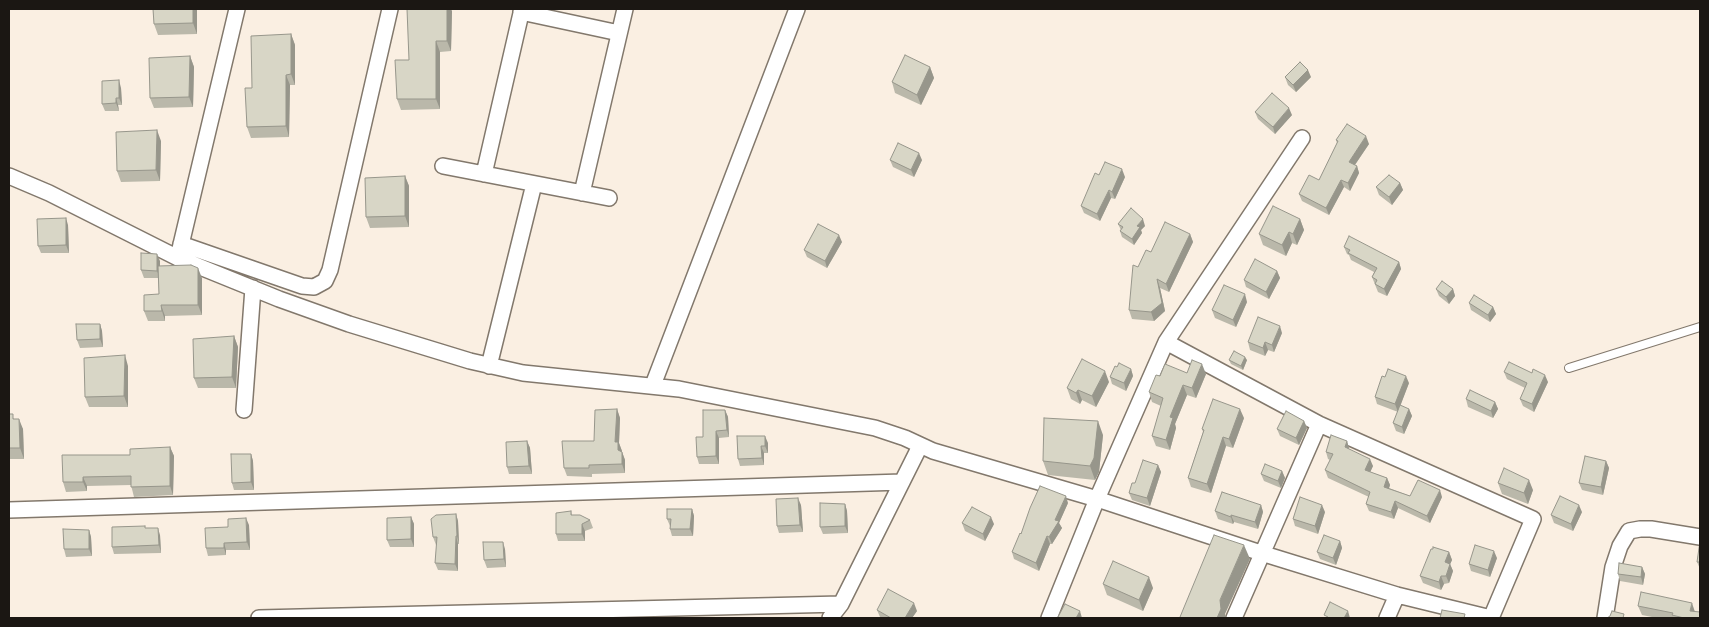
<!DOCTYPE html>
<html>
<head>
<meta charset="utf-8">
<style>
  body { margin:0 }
  #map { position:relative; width:1709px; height:627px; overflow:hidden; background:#faefe2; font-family:"PT Sans Narrow",sans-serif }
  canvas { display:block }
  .frame { position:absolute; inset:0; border:10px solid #1b1713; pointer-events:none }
</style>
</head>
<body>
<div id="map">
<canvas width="1709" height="627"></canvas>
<div class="frame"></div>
</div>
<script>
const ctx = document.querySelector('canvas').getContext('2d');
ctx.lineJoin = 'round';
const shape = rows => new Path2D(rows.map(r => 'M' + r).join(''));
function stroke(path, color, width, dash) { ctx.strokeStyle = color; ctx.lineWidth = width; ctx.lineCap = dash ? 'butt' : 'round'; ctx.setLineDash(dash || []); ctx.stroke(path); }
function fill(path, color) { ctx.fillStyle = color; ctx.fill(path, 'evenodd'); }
const lane = shape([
  [1569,368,1700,327]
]);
const street = shape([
  [521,12,619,33],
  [443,166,609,198],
  [484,174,522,9],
  [9,176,49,193,178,258,279,299,349,324,470,361,523,373,679,389,875,428,905,438,933,451,1097,499,1261,553,1397,595,1491,618],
  [582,193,625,9],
  [181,244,302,286,314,287,325,281,330,270,390,9],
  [179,253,237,9],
  [1166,342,1319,424,1533,519,1491,618],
  [489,366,534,184],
  [653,385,797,9],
  [244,410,253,288],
  [9,510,902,482],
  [259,618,841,604],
  [830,618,841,604,920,446],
  [1049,618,1097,499,1166,342,1302,138],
  [1234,618,1319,424],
  [1387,618,1397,595],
  [1605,618,1613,567,1620,546,1629,531,1640,529,1651,529,1700,537]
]);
stroke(lane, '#82786c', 10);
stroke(street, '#82786c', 18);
stroke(lane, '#fff', 8);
stroke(street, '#fff', 15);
fill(shape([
  [153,9,197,9,197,34,158,35,154,24],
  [452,11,451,51,440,52,440,109,401,110,397,99,409,60],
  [291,34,295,45,295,85,290,85,289,137,251,138,247,127,252,88],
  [190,56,194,67,193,107,154,108,150,98],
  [930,67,934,78,921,105,895,93,892,82],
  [1285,77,1311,77,1296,92,1288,85],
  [121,88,122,105,118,105,119,111,105,111,102,104],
  [1255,112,1292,115,1275,134,1258,119],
  [1336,140,1369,144,1355,165,1357,166,1359,173,1350,191,1344,187,1329,215,1302,201,1299,194,1319,180,1337,143],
  [161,141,160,181,121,182,117,171],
  [890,160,922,160,914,177,893,167],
  [1099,175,1125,177,1115,199,1111,198,1100,221,1084,213,1081,206],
  [405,176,409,186,409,227,370,228,366,217],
  [1400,183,1403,190,1392,205,1379,195,1376,187],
  [1300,219,1304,230,1297,245,1292,243,1286,256,1263,245,1259,234],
  [1118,224,1145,226,1141,230,1142,233,1134,245,1122,237,1120,231,1121,230],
  [68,225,69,253,41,253,38,246],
  [1190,234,1193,242,1169,292,1160,288,1165,311,1154,321,1132,319,1129,310,1138,267,1151,252],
  [842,242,827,268,807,257,804,250],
  [1344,247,1399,262,1401,269,1387,296,1378,292,1372,277,1374,272,1351,260,1349,255,1347,254],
  [160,261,160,266,202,278,202,315,165,316,165,321,148,321,144,311,159,294,158,278,144,278,141,270],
  [1277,271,1280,278,1269,299,1246,287,1244,280],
  [1436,289,1453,289,1455,296,1449,304,1439,296],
  [1247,302,1236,327,1215,318,1212,310],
  [1469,303,1493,307,1496,314,1490,322,1471,310],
  [100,324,102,331,103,347,80,348,77,340],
  [1282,333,1274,352,1268,350,1265,356,1250,350,1248,342],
  [234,336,238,347,236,388,198,388,194,378],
  [1229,360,1247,360,1243,370,1231,364],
  [128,366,128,407,89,407,85,397],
  [1117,367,1131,369,1133,376,1126,391,1112,384,1110,377],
  [1504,372,1548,382,1534,412,1523,406,1520,399,1525,388,1507,379],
  [1187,373,1206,374,1196,398,1187,395,1175,424,1176,428,1170,450,1156,446,1152,436,1161,406,1152,402,1149,392,1160,376],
  [1109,382,1096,407,1082,400,1080,404,1071,399,1067,388],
  [1409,383,1399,408,1409,409,1412,416,1404,434,1396,431,1393,423,1398,412,1377,404,1375,397],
  [1466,399,1495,402,1498,409,1493,418,1468,407],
  [617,409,620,418,619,443,625,460,625,473,592,474,592,477,567,476,564,468,594,441],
  [725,410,728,417,729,437,719,438,719,464,699,464,697,457,703,437],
  [9,414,14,419,23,429,24,459,10,459,10,462,9,462],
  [1244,418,1233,448,1226,446,1211,493,1191,487,1188,478,1203,432,1202,429],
  [1304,421,1307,428,1299,445,1280,436,1277,429],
  [1103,435,1099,472,1095,480,1048,475,1043,461],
  [737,436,768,443,768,453,764,453,764,465,740,466,738,459],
  [527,441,530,448,532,474,509,474,507,467],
  [1347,441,1349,449,1373,466,1370,472,1387,478,1390,485,1389,488,1410,496,1442,497,1430,523,1398,508,1394,519,1369,511,1366,504,1369,497,1328,478,1325,470,1330,460,1328,459,1326,452],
  [170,447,174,456,173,495,134,497,131,485,87,486,87,491,66,492,63,482,130,455],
  [251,454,253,461,254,490,234,490,232,483],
  [1606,461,1609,468,1603,495,1582,490,1579,483],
  [1158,465,1161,472,1150,506,1132,500,1129,493,1135,483],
  [1282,471,1285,478,1281,488,1264,481,1261,474],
  [1498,483,1533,490,1528,504,1502,494],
  [1068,503,1059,523,1062,528,1052,544,1050,544,1039,571,1014,559,1012,552,1021,534],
  [845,504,847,511,848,533,823,534,820,527],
  [801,505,803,532,779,533,777,526],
  [1261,505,1263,512,1258,529,1234,522,1233,524,1218,519,1215,511],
  [692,509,694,516,693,536,672,536,670,529,670,526,667,519],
  [571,511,572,515,590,520,593,528,585,531,585,541,558,541,556,534],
  [1325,512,1318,534,1295,526,1293,519],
  [1582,512,1573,531,1554,523,1551,515],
  [456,514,458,521,459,544,458,544,458,571,438,570,435,563,437,545,436,545,433,537],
  [411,517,414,524,414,547,390,547,387,540],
  [962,523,994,524,985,541,965,531],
  [249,525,250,550,226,550,226,555,208,556,206,548,228,527],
  [89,530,91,537,92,556,66,557,64,549],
  [160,535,161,553,114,554,112,547],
  [1340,541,1342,548,1336,565,1320,559,1317,552],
  [1700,541,1700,569,1697,562],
  [505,549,506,567,487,568,484,560],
  [1449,552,1452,560,1450,564,1453,571,1449,583,1444,584,1441,590,1423,583,1420,576],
  [1497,558,1490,577,1471,571,1469,564],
  [1642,567,1645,574,1643,585,1620,581,1618,574],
  [1103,584,1153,588,1143,611,1107,595],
  [1638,606,1695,612,1700,618,1657,618,1642,615],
  [877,610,917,611,912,618,881,618,880,617]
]), '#bab8aa');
fill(shape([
  [193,9,197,9,197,34,193,23],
  [447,9,451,9,452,11,451,51,447,41],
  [291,34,295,45,295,85,291,74],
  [436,41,440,52,440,109,436,99],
  [190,56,194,67,193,107,189,97],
  [930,67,934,78,921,105,917,95],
  [1308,70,1311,77,1296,92,1293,85],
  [286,75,290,85,289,137,286,126],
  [119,80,121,88,122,105,119,98],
  [116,98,118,105,119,111,116,103],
  [1289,108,1292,115,1275,134,1273,127],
  [157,130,161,141,160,181,156,170],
  [1366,136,1369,144,1352,169,1349,162],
  [919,153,922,160,914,177,911,170],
  [1357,166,1359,173,1350,191,1348,183],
  [1122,169,1125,177,1115,199,1112,192],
  [405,176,409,186,409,227,405,216],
  [1341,180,1344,187,1329,215,1326,208],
  [1400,183,1403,190,1392,205,1389,197],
  [1109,190,1111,198,1100,221,1097,214],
  [66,218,68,225,69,253,66,245],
  [1143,219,1145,226,1141,230,1142,233,1134,245,1132,239,1137,226],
  [1300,219,1304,230,1297,245,1293,234],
  [1289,232,1292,243,1286,256,1282,245],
  [1190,234,1193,242,1169,292,1166,284],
  [839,235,842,242,827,268,825,261],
  [157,254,160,261,160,278,157,271],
  [1399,262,1401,269,1387,296,1384,289],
  [198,268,202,278,202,315,198,305],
  [1277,271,1280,278,1269,299,1266,292],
  [1157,279,1160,288,1165,311,1154,321,1151,312],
  [1453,289,1455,296,1449,304,1446,297],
  [1245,294,1247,302,1236,327,1233,320],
  [161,305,165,316,165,321,162,311],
  [1493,307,1496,314,1490,322,1488,315],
  [100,324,102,331,103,347,100,339],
  [1280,326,1282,333,1274,352,1272,345],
  [234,336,238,347,236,388,232,377],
  [1265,342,1268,350,1265,356,1263,348],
  [125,355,128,366,128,407,124,396],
  [1245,357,1247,360,1243,370,1241,366],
  [1202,364,1206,374,1196,398,1192,388],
  [1131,369,1133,376,1126,391,1124,383],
  [1105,371,1109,382,1096,407,1092,396],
  [1545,375,1548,382,1534,412,1532,404],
  [1406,376,1409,383,1398,412,1395,404],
  [1183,385,1187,395,1175,424,1176,428,1170,450,1166,440,1170,417],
  [1078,390,1082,400,1080,404,1076,393],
  [1495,402,1498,409,1493,418,1491,411],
  [617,409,620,418,619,443,622,451,621,459,615,442],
  [1240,409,1244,418,1233,448,1229,439],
  [1409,409,1412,416,1404,434,1402,427],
  [725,410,728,417,729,437,727,430],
  [19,419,23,429,24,459,20,448],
  [1098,421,1103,435,1099,472,1095,480,1090,466],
  [1304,421,1307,428,1299,445,1296,438],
  [716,431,719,438,719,464,716,456],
  [765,436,768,443,768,453,765,446],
  [1223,437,1226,446,1211,493,1207,484],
  [527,441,530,448,532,474,529,466],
  [1347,441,1349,448,1347,454,1345,447],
  [761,446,764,453,764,465,762,458],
  [170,447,174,456,173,495,170,486],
  [622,452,625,460,625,473,622,464],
  [251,454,253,461,254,490,251,482],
  [1370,459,1373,466,1368,477,1365,470],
  [1606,461,1609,468,1603,495,1601,487],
  [1158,465,1161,472,1150,506,1147,498],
  [1282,471,1285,478,1281,488,1278,481],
  [83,477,87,486,87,491,83,482],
  [1387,478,1390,485,1387,494,1384,487],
  [1529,480,1533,490,1528,504,1524,493],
  [1440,490,1442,497,1430,523,1427,516],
  [1066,496,1068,503,1059,523,1062,528,1052,544,1049,537,1055,520],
  [798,498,801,505,803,532,800,525],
  [1395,501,1398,508,1394,519,1391,512],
  [845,504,847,511,848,533,845,526],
  [1261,505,1263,512,1258,529,1255,522],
  [1322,505,1325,512,1318,534,1315,526],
  [1579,505,1582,512,1573,531,1571,524],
  [692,509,694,516,693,536,690,529],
  [456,514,458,521,459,544,457,536],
  [1231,515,1234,522,1233,524,1231,517],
  [411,517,414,524,414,547,411,539],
  [991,517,994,524,985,541,983,534],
  [246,518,249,525,250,550,247,542],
  [582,524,585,531,585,541,582,534],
  [158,528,160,535,161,553,159,545],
  [89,530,91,537,92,556,89,549],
  [456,536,458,544,458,571,455,564],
  [1047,536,1050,544,1039,571,1036,563],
  [1340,541,1342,548,1336,565,1333,558],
  [503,542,505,549,506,567,504,559],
  [224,543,226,550,226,555,224,548],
  [1244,545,1250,559,1225,614,1226,618,1217,618,1220,600],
  [1494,551,1497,558,1490,577,1488,570],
  [1449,552,1452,560,1448,569,1445,562],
  [1450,564,1453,571,1449,583,1446,576],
  [1642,567,1645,574,1643,585,1641,577],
  [1441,576,1444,584,1441,590,1439,582],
  [1149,577,1153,588,1143,611,1139,600],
  [914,603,917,611,912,618,905,618],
  [1692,603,1695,612,1690,611],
  [1080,611,1082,618,1076,618],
  [1348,611,1350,618,1344,618]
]), '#97968b');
const building = shape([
  [153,9,193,9,193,23,154,24,153,9],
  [407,9,447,9,447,41,436,41,436,99,397,99,395,60,409,60,407,9],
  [291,34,291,74,286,75,286,126,247,127,245,88,252,88,251,36,291,34],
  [905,55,930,67,917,95,892,82,905,55],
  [190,56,189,97,150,98,149,58,190,56],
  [1300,62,1308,70,1293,85,1285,77,1300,62],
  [119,80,119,98,116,98,116,103,102,104,102,81,119,80],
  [1272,93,1289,108,1273,127,1255,112,1272,93],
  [1347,124,1366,136,1349,162,1357,166,1348,183,1341,180,1326,208,1299,194,1309,175,1319,180,1338,141,1336,140,1347,124],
  [157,130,156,170,117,171,116,132,157,130],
  [898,143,919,153,911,170,890,160,898,143],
  [1105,162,1122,169,1112,192,1109,190,1097,214,1081,206,1095,173,1099,175,1105,162],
  [1389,175,1400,183,1389,197,1376,187,1389,175],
  [405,176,405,216,366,217,365,178,405,176],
  [1273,206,1300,219,1293,234,1289,232,1282,245,1259,234,1273,206],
  [1131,208,1143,219,1137,226,1140,227,1132,239,1120,231,1123,227,1118,224,1131,208],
  [66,218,66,245,38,246,37,219,66,218],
  [1165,222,1190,234,1166,284,1157,279,1162,303,1151,312,1129,310,1133,265,1138,267,1146,250,1151,252,1165,222],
  [818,224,839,235,825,261,804,250,818,224],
  [1349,236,1399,262,1384,289,1375,284,1377,280,1372,277,1377,268,1348,253,1350,250,1344,247,1349,236],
  [141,253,157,254,157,271,141,270,141,253],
  [1255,259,1277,271,1266,292,1244,280,1255,259],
  [191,265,198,268,198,305,161,305,162,311,144,311,144,295,159,294,158,266,191,265],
  [1442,281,1453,289,1446,297,1436,289,1442,281],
  [1224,285,1245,294,1233,320,1212,310,1224,285],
  [1474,295,1493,307,1488,315,1469,303,1474,295],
  [1258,317,1280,326,1272,345,1265,342,1263,348,1248,342,1258,317],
  [76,324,100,324,100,339,77,340,76,324],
  [234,336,232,377,194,378,193,339,234,336],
  [1234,351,1245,357,1241,366,1229,360,1234,351],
  [125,355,124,396,85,397,84,358,125,355],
  [1082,359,1105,371,1092,396,1078,390,1076,393,1067,388,1082,359],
  [1192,360,1202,364,1192,388,1183,385,1170,417,1173,418,1166,440,1152,436,1163,398,1149,392,1156,375,1160,376,1165,364,1187,373,1192,360],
  [1509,362,1532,373,1533,369,1545,375,1532,404,1520,399,1527,383,1504,372,1509,362],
  [1119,363,1131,369,1124,383,1110,377,1115,366,1117,367,1119,363],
  [1388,369,1406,376,1395,404,1375,397,1382,376,1385,377,1388,369],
  [1470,390,1495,402,1491,411,1466,399,1470,390],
  [1213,399,1240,409,1229,439,1223,437,1207,484,1188,478,1204,430,1202,429,1213,399],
  [1400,405,1409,409,1402,427,1393,423,1400,405],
  [617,409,615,442,618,442,618,450,622,452,622,464,589,465,589,468,564,468,562,441,594,441,595,410,617,409],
  [703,410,725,410,727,430,716,431,716,456,697,457,696,437,703,437,703,410],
  [1286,411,1304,421,1296,438,1277,429,1286,411],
  [9,414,13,414,13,419,19,419,20,448,9,448,9,414],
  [1044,418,1098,421,1094,458,1090,466,1043,461,1044,418],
  [1331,435,1347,441,1345,447,1370,459,1365,470,1387,478,1384,487,1410,496,1418,480,1440,490,1427,516,1395,501,1391,512,1366,504,1370,492,1325,470,1333,454,1326,452,1331,435],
  [737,436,765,436,765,446,761,446,762,458,738,459,737,436],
  [527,441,529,466,507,467,506,442,527,441],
  [170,447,170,486,131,487,131,476,83,477,83,482,63,482,62,455,130,455,130,449,170,447],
  [231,454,251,454,251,482,232,483,231,454],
  [1585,456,1606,461,1601,487,1579,483,1585,456],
  [1143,460,1158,465,1147,498,1129,493,1132,483,1135,483,1143,460],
  [1265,464,1282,471,1278,481,1261,474,1265,464],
  [1504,468,1529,480,1524,493,1498,483,1504,468],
  [1040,486,1066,496,1055,520,1059,521,1049,537,1047,536,1036,563,1012,552,1020,533,1021,534,1030,508,1040,486],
  [1222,492,1261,505,1255,522,1231,515,1231,517,1215,511,1222,492],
  [1560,496,1579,505,1571,524,1551,515,1560,496],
  [1300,497,1322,505,1315,526,1293,519,1300,497],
  [798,498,800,525,777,526,776,499,798,498],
  [820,503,845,504,845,526,820,527,820,503],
  [972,507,991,517,983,534,962,523,972,507],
  [667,509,692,509,690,529,670,529,671,519,667,519,667,509],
  [571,511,571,515,580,515,590,520,582,524,582,534,556,534,556,513,571,511],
  [456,514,457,536,456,536,455,564,435,563,437,537,433,537,431,519,436,515,456,514],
  [411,517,411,539,387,540,387,518,411,517],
  [246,518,247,542,224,543,224,548,206,548,205,528,228,527,228,519,246,518],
  [145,526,145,528,158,528,159,545,112,547,112,527,145,526],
  [63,529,89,530,89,549,64,549,63,529],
  [1214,535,1244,545,1220,600,1221,609,1217,618,1182,618,1180,617,1214,535],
  [1324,535,1340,541,1333,558,1317,552,1324,535],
  [1700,541,1700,562,1697,562,1700,541],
  [483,542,503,542,504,559,484,560,483,542],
  [1475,545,1494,551,1488,570,1469,564,1475,545],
  [1433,547,1449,552,1445,562,1450,564,1446,576,1441,576,1439,582,1420,576,1431,549,1433,549,1433,547],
  [1113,561,1149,577,1139,600,1103,584,1113,561],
  [1619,563,1642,567,1641,577,1618,574,1619,563],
  [888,589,914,603,905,618,891,618,877,610,888,589],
  [1641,592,1692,603,1690,611,1700,612,1700,618,1684,618,1672,615,1673,613,1638,606,1641,592],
  [1330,602,1348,611,1344,618,1328,618,1328,617,1324,615,1330,602],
  [1065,604,1080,611,1076,618,1061,618,1058,617,1065,604],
  [1442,610,1465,614,1464,618,1440,618,1442,610],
  [1612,611,1624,614,1623,618,1607,618,1610,616,1612,611]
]);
fill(building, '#d8d6c6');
stroke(building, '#97968b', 1);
</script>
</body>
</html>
